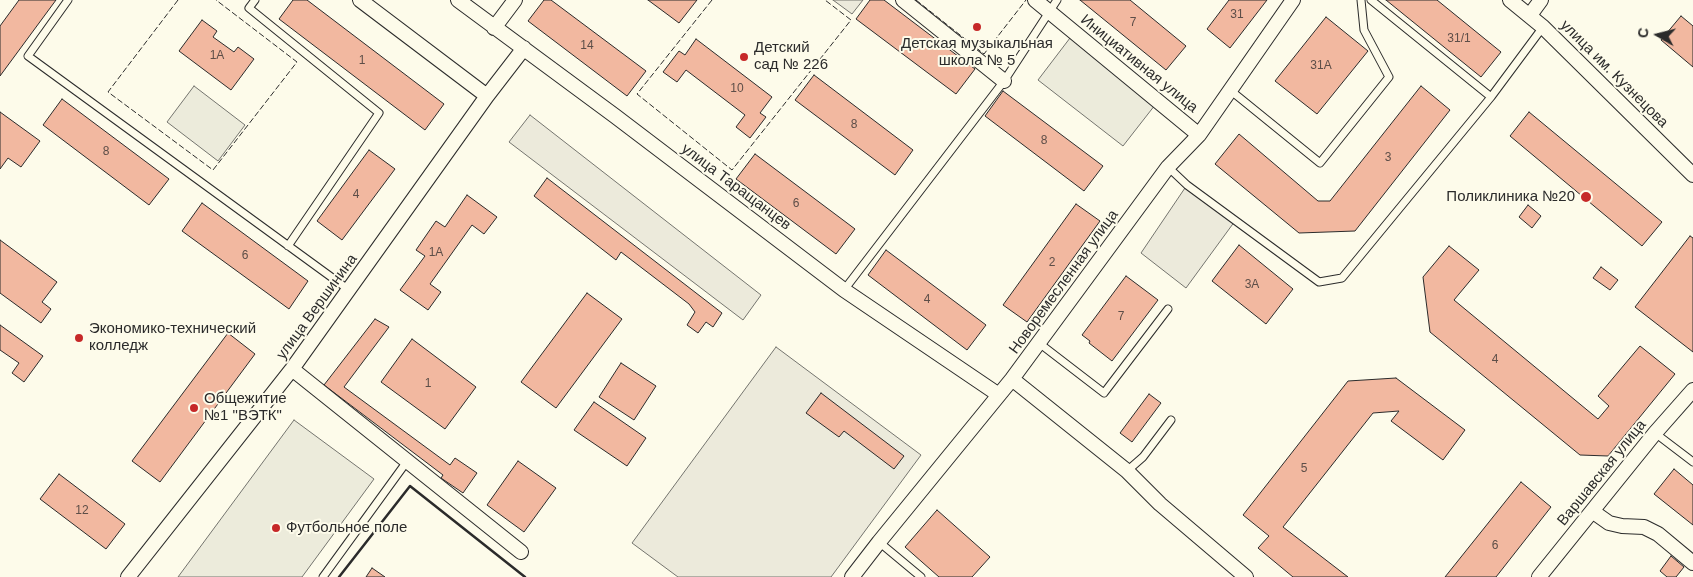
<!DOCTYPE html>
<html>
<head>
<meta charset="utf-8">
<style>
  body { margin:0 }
  #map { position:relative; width:1693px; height:577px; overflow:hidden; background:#fdfbea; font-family:Helvetica,sans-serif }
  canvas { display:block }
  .north { position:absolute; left:1633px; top:10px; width:50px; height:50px; -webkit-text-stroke:4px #fdfbea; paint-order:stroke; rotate:278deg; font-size:14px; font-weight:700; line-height:20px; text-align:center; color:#2b2b2b }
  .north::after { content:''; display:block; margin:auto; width:18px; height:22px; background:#2b2b2b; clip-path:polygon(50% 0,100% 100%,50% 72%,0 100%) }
</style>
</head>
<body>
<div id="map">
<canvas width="1693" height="577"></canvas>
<div class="north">С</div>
</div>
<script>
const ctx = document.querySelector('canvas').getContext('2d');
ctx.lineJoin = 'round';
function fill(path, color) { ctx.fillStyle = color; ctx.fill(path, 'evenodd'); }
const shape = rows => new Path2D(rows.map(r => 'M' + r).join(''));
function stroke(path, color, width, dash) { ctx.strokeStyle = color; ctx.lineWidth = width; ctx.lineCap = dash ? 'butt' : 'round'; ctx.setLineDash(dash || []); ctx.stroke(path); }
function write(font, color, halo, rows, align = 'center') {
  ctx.font = font + ' Helvetica,sans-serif'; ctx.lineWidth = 4; ctx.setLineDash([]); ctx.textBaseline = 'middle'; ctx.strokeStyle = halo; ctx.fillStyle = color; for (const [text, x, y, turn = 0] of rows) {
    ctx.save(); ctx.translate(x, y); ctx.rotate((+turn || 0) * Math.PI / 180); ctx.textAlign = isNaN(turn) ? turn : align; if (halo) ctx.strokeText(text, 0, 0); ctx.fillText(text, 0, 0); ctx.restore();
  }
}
const green = shape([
  [1070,38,1155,105,1123,146,1038,80,1070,38],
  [194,86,245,125,218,161,167,122,194,86],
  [294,420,374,479,302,577,178,577,294,420]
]);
fill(green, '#ecebdb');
stroke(green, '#74746e', 1);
const parking = shape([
  [833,0,863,0,852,14,833,0],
  [530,115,761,295,743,320,509,142,530,115],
  [1187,185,1235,221,1186,288,1141,253,1187,185],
  [776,347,921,455,831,577,678,577,632,543,776,347]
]);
fill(parking, '#eceadb');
stroke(parking, '#74746e', 1);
const building = shape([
  [19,0,56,0,0,76,0,26,19,0],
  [293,0,307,0,444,104,425,130,279,19,293,0],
  [544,0,551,0,646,71,627,96,528,21,544,0],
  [648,0,697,0,679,23,648,0],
  [870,0,884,0,975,69,956,94,856,19,870,0],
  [1080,0,1130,0,1186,46,1166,70,1080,0],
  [1229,0,1267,0,1230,48,1207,29,1229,0],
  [1386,0,1437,0,1501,52,1481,77,1386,0],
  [1681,16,1693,26,1693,67,1661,40,1681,16],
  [1326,17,1368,51,1317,114,1275,81,1326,17],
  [202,20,217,31,213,37,234,52,238,47,254,59,231,90,179,51,202,20],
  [696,39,772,97,760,113,766,117,750,138,736,127,745,115,686,70,677,82,663,72,679,51,685,55,696,39],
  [814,75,913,150,895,175,795,100,814,75],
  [1421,86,1450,110,1355,231,1299,233,1215,164,1239,134,1318,201,1330,201,1421,86],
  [1003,91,1103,166,1084,191,985,116,1003,91],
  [62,99,169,179,149,205,43,125,62,99],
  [0,112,40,141,21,167,8,158,0,169,0,112],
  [1529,112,1662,222,1642,246,1510,136,1529,112],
  [369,150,395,169,342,240,317,221,369,150],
  [755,154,855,229,836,254,736,179,755,154],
  [547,178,722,313,713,327,706,322,698,333,687,325,695,312,689,304,621,252,616,260,534,196,547,178],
  [467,195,497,217,484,234,472,225,430,284,441,292,428,310,400,290,425,256,416,250,436,221,445,227,467,195],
  [202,203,308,281,289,309,182,231,202,203],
  [1076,204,1100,221,1027,322,1003,305,1076,204],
  [1528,205,1541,216,1532,228,1519,217,1528,205],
  [1690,236,1693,238,1693,352,1635,307,1690,236],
  [0,240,57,282,42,302,51,309,41,323,0,293,0,240],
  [1239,245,1293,289,1266,324,1212,281,1239,245],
  [1449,246,1479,270,1454,300,1598,419,1609,406,1598,396,1640,346,1675,374,1608,456,1580,455,1430,332,1423,277,1449,246],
  [886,250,986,325,967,350,868,275,886,250],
  [1601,267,1618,280,1610,290,1593,278,1601,267],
  [1126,276,1158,300,1112,361,1089,343,1090,341,1082,335,1126,276],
  [587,293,622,319,556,408,521,382,587,293],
  [375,319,389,327,344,387,450,465,455,458,477,473,463,493,441,478,443,475,324,385,375,319],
  [0,325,43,356,24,382,12,373,19,363,0,350,0,325],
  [228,333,255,354,160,482,132,461,228,333],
  [412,339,476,387,445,429,381,382,412,339],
  [621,363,656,386,634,420,599,397,621,363],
  [1396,378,1465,430,1443,460,1391,421,1399,411,1373,413,1283,527,1348,577,1293,577,1258,548,1269,536,1243,515,1348,381,1396,378],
  [821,393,904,456,894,469,844,431,839,437,806,413,821,393],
  [1149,394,1161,403,1132,442,1120,433,1149,394],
  [594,402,646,438,627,466,574,430,594,402],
  [518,461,556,488,524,532,487,505,518,461],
  [1674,469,1693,485,1693,525,1654,494,1674,469],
  [59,474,125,524,106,549,40,499,59,474],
  [1521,482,1551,507,1496,577,1445,577,1521,482],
  [937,510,990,557,972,577,939,577,905,547,937,510],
  [1671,556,1684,567,1676,577,1667,577,1660,571,1671,556],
  [372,568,385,577,366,577,372,568]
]);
fill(building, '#f2b8a0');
stroke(building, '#2b2b2b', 1);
const service = shape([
  [68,0,28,56,349,290],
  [255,0,249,8,379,113,288,246],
  [1371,0,1491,97,1543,27],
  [1230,90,1320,163,1389,77,1364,30,1361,0],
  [1168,167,1187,185,1319,282,1342,278,1491,97],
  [844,290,1004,81,1057,0],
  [1039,343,1104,393,1168,309],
  [1655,433,1693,462],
  [1127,471,1143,457,1171,420],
  [879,542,921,577],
  [323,577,408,460]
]);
const minor = shape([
  [360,0,487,96],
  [458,0,615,116,844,290,999,395],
  [903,0,1004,81],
  [1035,0,1199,135],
  [1510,0,1543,27,1693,175],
  [1530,15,1541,0],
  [494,28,515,0],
  [292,369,521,552],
  [1012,379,1127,471,1160,504,1246,577],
  [1592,511,1609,523,1622,526,1644,527,1658,534,1693,563],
  [128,577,292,369,487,96,524,48],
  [852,577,879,542,1012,379,1168,167,1199,135,1293,0],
  [1539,577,1655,433,1693,390]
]);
stroke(service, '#2b2b2b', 9);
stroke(minor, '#2b2b2b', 16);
stroke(service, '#fdfbea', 7);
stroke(minor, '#fdfbea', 14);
stroke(shape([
  [178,0,108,92,213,170,297,62,216,0],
  [712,0,637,94,732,170,851,20,825,0],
  [916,0,984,54,1026,0]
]), '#2b2b2b', 1, [6, 2.5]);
stroke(shape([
  [339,577,410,486,525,577]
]), '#2b2b2b', 2.5);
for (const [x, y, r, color] of [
  [977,27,5,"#c62828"],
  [744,57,5,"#c62828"],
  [1586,197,6,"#c62828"],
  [79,338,5,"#c62828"],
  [194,408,5,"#c62828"],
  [276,528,5,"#c62828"]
]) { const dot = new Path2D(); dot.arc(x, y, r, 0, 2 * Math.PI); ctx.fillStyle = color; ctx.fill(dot); stroke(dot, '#fdfbea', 2); }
write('12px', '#5d4e48', null, [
  ["31",1237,15],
  ["7",1133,23],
  ["31/1",1459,39],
  ["14",587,46],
  ["1А",217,56],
  ["1",362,61],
  ["31А",1321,66],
  ["10",737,89],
  ["8",854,125],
  ["8",1044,141],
  ["8",106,152],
  ["3",1388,158],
  ["4",356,195],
  ["6",796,204],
  ["1А",436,253],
  ["6",245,256],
  ["2",1052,263],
  ["3А",1252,285],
  ["4",927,300],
  ["7",1121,317],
  ["4",1495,360],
  ["1",428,384],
  ["5",1304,469],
  ["12",82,511],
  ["6",1495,546]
]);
write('15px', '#2b2b2b', '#fdfbea', [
  ["Детская музыкальная",977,44,"center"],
  ["школа № 5",977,61,"center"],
  ["Детский",754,48],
  ["сад № 226",754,65],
  ["Поликлиника №20",1575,197,"right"],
  ["Экономико-технический",89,329],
  ["колледж",89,346],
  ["Общежитие",204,399],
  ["№1 \"ВЭТК\"",204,416],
  ["Футбольное поле",286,528]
], 'left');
write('15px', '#2b2b2b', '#fdfbea', [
  ["Инициативная улица",1139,64,39],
  ["улица им. Кузнецова",1614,74,45],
  ["улица Таращанцев",736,187,37],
  ["Новоремесленная улица",1064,282,-54],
  ["улица Вершинина",317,307,-54],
  ["Варшавская улица",1602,473,-51]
]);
</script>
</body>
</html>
